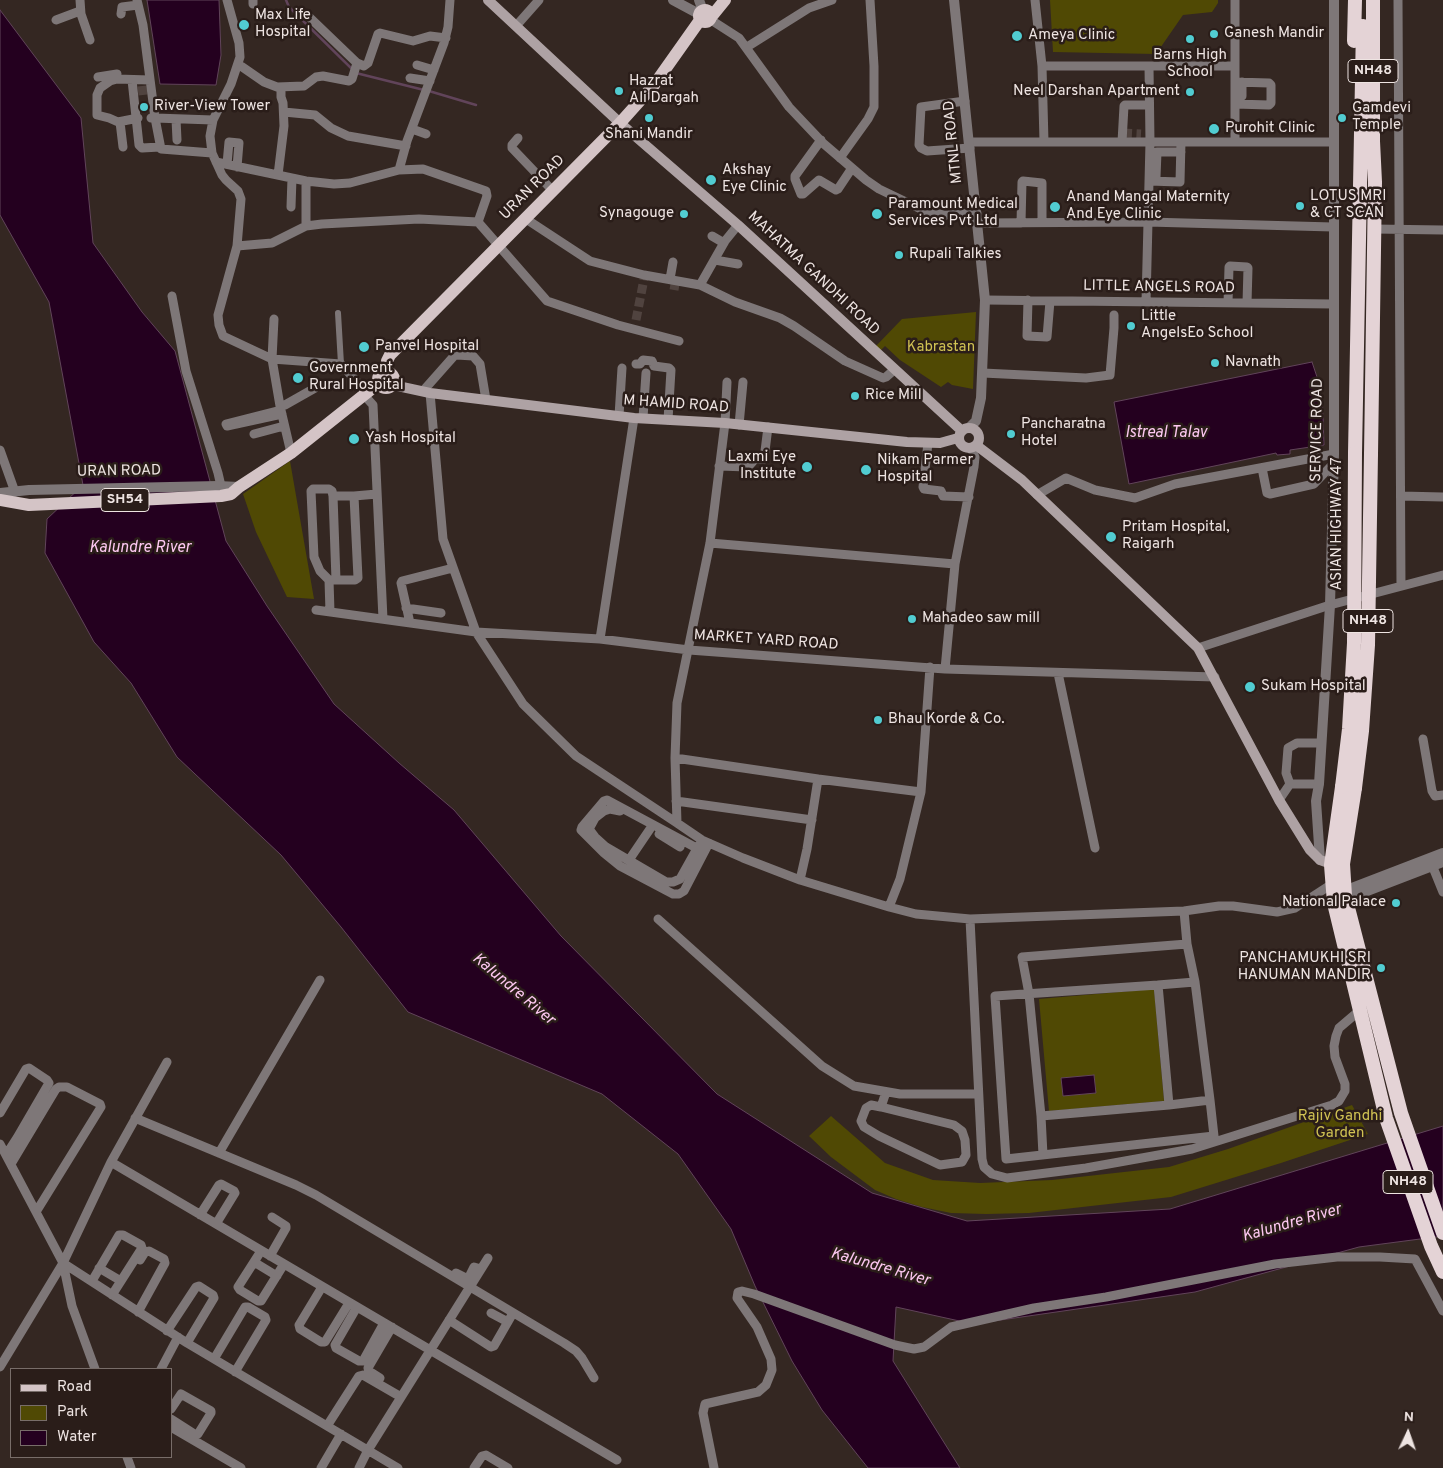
<!DOCTYPE html>
<html>
<head>
<meta charset="utf-8">
<style>
  body { margin:0 }
  #map { position:relative; width:1443px; height:1468px; overflow:hidden; background:#342722; font-family:Overpass,sans-serif }
  canvas { display:block }
  .legend { position:absolute; left:10px; top:1368px; width:162px; height:90px; box-sizing:border-box; background:#2a1d19; border:1px solid #786d69; margin:0; padding:6px 9px; list-style:none; font-size:15px; color:#eee4e2 }
  .legend li { display:flex; align-items:center; gap:10px; height:25px }
  .legend b { width:25px; border:1px solid #786d69 }
  .north { position:absolute; left:1383px; top:1408px; width:50px; height:50px; -webkit-text-stroke:4px #2a1d19; paint-order:stroke; rotate:3deg; font-size:14px; font-weight:700; line-height:20px; text-align:center; color:#eee4e2 }
  .north::after { content:''; display:block; margin:auto; width:18px; height:22px; background:#eee4e2; clip-path:polygon(50% 0,100% 100%,50% 72%,0 100%) }
</style>
</head>
<body>
<div id="map">
<canvas width="1443" height="1468"></canvas>
<ul class="legend">
<li><b style="height:6px;background:#d4c4c6"></b>Road</li>
<li><b style="height:14px;background:#504904"></b>Park</li>
<li><b style="height:14px;background:#24001f"></b>Water</li>
</ul>
<div class="north">N</div>
</div>
<script>
const ctx = document.querySelector('canvas').getContext('2d');
ctx.lineJoin = 'round';
function fill(path, color) { ctx.fillStyle = color; ctx.fill(path, 'evenodd'); }
const shape = rows => new Path2D(rows.map(r => 'M' + r).join(''));
function stroke(path, color, width, dash) { ctx.strokeStyle = color; ctx.lineWidth = width; ctx.lineCap = dash ? 'butt' : 'round'; ctx.setLineDash(dash || []); ctx.stroke(path); }
function write(font, color, halo, rows, align = 'center') {
  ctx.font = font + ' Overpass,sans-serif'; ctx.lineWidth = 5; ctx.setLineDash([]); ctx.textBaseline = 'middle'; ctx.strokeStyle = halo; ctx.fillStyle = color; for (const [text, x, y, turn = 0] of rows) {
    ctx.save(); ctx.translate(x, y); ctx.rotate((+turn || 0) * Math.PI / 180); ctx.textAlign = isNaN(turn) ? turn : align; if (halo) ctx.strokeText(text, 0, 0); ctx.fillText(text, 0, 0); ctx.restore();
  }
}
fill(shape([
  [1050,0,1218,0,1218,3,1212,12,1183,15,1156,54,1053,52],
  [976,312,973,389,952,385,948,382,941,387,900,360,885,346,880,351,876,346,902,319],
  [290,461,314,599,287,597,256,532,243,494],
  [1154,989,1164,1101,1049,1111,1039,999],
  [1352,1105,1368,1134,1281,1163,1171,1197,1029,1213,986,1214,951,1213,922,1207,896,1199,875,1190,831,1157,809,1136,831,1116,885,1163,933,1180,980,1183,1052,1180,1169,1167,1228,1149]
]), '#504904');
const water = shape([
  [147,0,219,0,221,55,216,85,160,84,147,0],
  [0,10,81,118,93,243,142,312,175,351,226,541,267,606,334,704,399,763,454,810,561,936,717,1094,872,1193,967,1221,1170,1209,1443,1126,1443,1236,1359,1247,1195,1292,973,1324,896,1307,893,1361,960,1468,868,1468,822,1410,792,1361,755,1286,731,1229,678,1154,602,1094,408,1012,341,927,281,855,177,757,131,683,94,642,45,553,47,519,83,485,49,302,0,215,0,10],
  [1312,362,1320,386,1323,416,1324,445,1290,450,1290,454,1277,455,1276,453,1129,484,1114,402,1312,362],
  [1094,1075,1096,1093,1063,1096,1061,1078,1094,1075]
]);
fill(water, '#24001f');
stroke(water, '#61445a', 1);
stroke(shape([
  [286,0,289,7,352,69],
  [356,73,424,90],
  [429,91,476,105]
]), '#61445a', 2.5);
stroke(shape([
  [138,91,147,90],
  [1123,133,1141,134],
  [674,290,675,284],
  [636,320,644,279]
]), '#50433f', 9, [9, 4.5]);
stroke(shape([
  [338,313,341,364]
]), '#7e7778', 6);
stroke(shape([
  [80,0,81,14,90,40],
  [137,0,143,25,155,118,213,120],
  [227,0,239,43,240,57,231,84,213,120,210,136,212,153,222,175,226,180,238,191,241,199,237,246,218,315,219,325,223,336,272,359,280,406,291,453],
  [253,0,253,4],
  [1035,0,1042,66,1044,142],
  [1235,0,1235,142],
  [1398,0,1401,586],
  [121,14,122,7,138,5],
  [307,15,357,63,364,66,368,63,378,34,380,33,413,41,430,36,446,38],
  [56,20,80,11],
  [711,20,739,38,789,107,824,144,866,180,879,189,927,212,945,215,977,213],
  [516,26,539,0],
  [747,47,809,8,832,0],
  [238,64,264,82,277,87,304,86,316,77,323,76,349,81,352,79,357,63],
  [417,65,434,70],
  [1042,66,1235,66],
  [98,77,117,74],
  [410,78,430,81],
  [132,80,139,145,142,148,160,147],
  [1235,82,1269,83,1271,85,1271,103,1269,105,1235,104],
  [1235,98,1242,96,1242,82],
  [965,101,921,107,919,145,921,148,927,151,970,148],
  [284,112,315,115,331,128,348,136,406,146],
  [138,118,118,122,109,118,97,115,97,95,100,88,110,81,117,79,150,80],
  [151,118,155,118,161,149,212,153],
  [176,119,177,140],
  [120,122,123,147],
  [412,129,426,134],
  [518,138,512,145,512,148,553,191],
  [821,140,795,176,795,179,801,194,803,194,819,180,836,190,838,189,852,168],
  [969,142,1334,142],
  [1122,142,1124,106,1125,105,1149,105],
  [840,158,868,119,874,107,874,66,870,0],
  [216,162,306,181,334,184,350,183,399,170,423,169,486,191,487,196,478,222],
  [227,164,229,142,239,143,237,167],
  [399,170,407,141,444,43,448,27,450,0],
  [278,175,284,126,283,103,281,97,281,87],
  [1156,177,1157,152,1181,152],
  [1149,181,1180,182,1181,142],
  [291,207,292,178],
  [526,219,590,261,644,275,700,285,735,302,780,318,794,326,845,361,883,378,886,377,894,370],
  [978,223,1148,222,1333,227],
  [1021,223,1022,182,1023,181,1042,183,1042,222],
  [306,226,306,181],
  [1374,229,1443,230],
  [712,236,724,243],
  [237,246,272,243,306,226,322,224,419,219,478,222,547,301,618,325,679,341],
  [715,260,738,264],
  [670,279,673,262],
  [700,285,725,241,738,225],
  [172,296,186,371,218,473,221,486],
  [985,300,1333,304],
  [1028,300,1027,336,1047,337,1050,301],
  [1146,302,1150,142,1149,66],
  [1228,303,1229,267,1230,266,1247,267,1248,268,1247,303],
  [274,319,272,359,341,364,367,393],
  [636,364,640,364,643,360,652,361,654,366,669,368,671,370,668,420],
  [983,373,1086,378,1110,375,1114,328,1114,315],
  [727,382,725,423,710,543,677,703,675,758,677,823,702,840,743,858,800,880,889,907,900,879,921,792,930,667],
  [423,391,454,356,457,355,473,356,480,364,486,400],
  [430,393,443,539,476,632,523,704,576,756,677,823],
  [364,395,373,405,383,619],
  [280,406,285,405,315,388],
  [281,410,226,424,227,426,282,414],
  [619,416,622,368],
  [643,418,646,373],
  [739,425,743,382],
  [254,434,284,426],
  [928,443,923,487,924,489,941,491,943,496,969,497],
  [0,450,15,492],
  [719,466,748,467,755,459,764,459,768,427],
  [1262,468,1267,493,1270,494,1314,484,1333,464],
  [1037,495,1066,478,1095,490,1135,498,1175,484,1334,454],
  [333,496,336,580],
  [1401,496,1443,497],
  [710,543,955,564],
  [329,580,320,571,314,557,311,491,313,489,329,489,332,491,333,496,354,496],
  [406,608,441,613],
  [316,610,476,632,600,639,689,650,945,669,1215,677],
  [330,612,329,580,355,580,358,578,354,496,377,494],
  [410,623,401,583,402,581,453,568],
  [600,639,634,418],
  [1198,648,1330,605,1443,575],
  [945,669,955,564,974,467,975,457,971,448],
  [1058,673,1095,848],
  [1423,739,1432,791,1435,796,1443,795],
  [675,758,818,779,921,792],
  [1290,784,1319,784],
  [1279,800,1290,784,1286,773,1288,748,1297,743,1321,743],
  [676,801,812,820],
  [620,811,610,809,604,811,595,818,589,829,595,837,606,847,666,882,673,882,680,879,699,845],
  [659,834,680,847],
  [704,852,607,800,604,801,582,827,581,830,604,853,620,866,673,894,679,894,684,891,709,843],
  [629,860,650,829],
  [1430,860,1443,892],
  [800,880,807,849,818,779],
  [889,907,916,914,970,919,1184,911,1219,906,1233,906,1277,912,1295,908,1332,884],
  [658,919,822,1066,854,1086,900,1094,977,1094],
  [970,919,982,1159,984,1167,992,1174,1007,1178,1086,1168,1192,1149,1332,1105,1339,1101,1345,1091,1345,1084,1335,1057,1334,1046,1336,1036,1339,1028,1359,1011],
  [1195,982,1210,1100],
  [1158,985,1195,982,1187,944],
  [881,1107,954,1125,962,1131,965,1140,966,1155,962,1162,940,1165,879,1136,864,1127,861,1121,866,1108,871,1105,881,1107,886,1092],
  [0,1113,26,1069,29,1068,47,1080,49,1083,17,1138,6,1155],
  [1041,1116,1169,1105,1210,1100,1214,1136,1006,1159,995,996,1158,985,1169,1105],
  [135,1118,296,1185,316,1195,564,1343,576,1351,582,1358,594,1378],
  [0,1144,63,1263,72,1306,95,1369],
  [219,1153,320,980],
  [1043,1155,1041,1116,1029,994,1022,957,1187,944,1184,911],
  [111,1162,617,1460],
  [11,1164,56,1089,59,1087,67,1087,100,1104,101,1107,36,1212],
  [200,1215,219,1185,221,1184,234,1191,235,1193,216,1224],
  [261,1251,238,1287,240,1290,258,1301,261,1301,284,1264],
  [270,1256,286,1228,286,1226,272,1217],
  [254,1262,277,1276],
  [63,1263,187,1343,398,1468],
  [99,1268,121,1281],
  [456,1273,466,1278,469,1277,474,1267,481,1269],
  [92,1281,119,1235,123,1235,141,1245,142,1248,112,1295],
  [322,1287,299,1325,300,1329,321,1342,325,1342,349,1303],
  [357,1307,335,1345,336,1348,359,1361,363,1361,384,1323],
  [138,1312,165,1263,164,1259,149,1251,145,1252,140,1260],
  [491,1313,508,1322],
  [449,1320,491,1347,494,1346,513,1313],
  [167,1331,196,1287,199,1286,213,1295,214,1298,187,1343],
  [214,1359,245,1307,248,1307,265,1317,266,1320,235,1372],
  [0,1367,63,1263,111,1162,167,1062],
  [161,1369,178,1337],
  [380,1378,369,1371,368,1368,392,1327],
  [171,1409,181,1394,211,1411,211,1413,198,1434,196,1435,171,1419],
  [327,1426,359,1376,363,1375,401,1397],
  [171,1427,241,1468],
  [127,1457,131,1468],
  [321,1468,341,1434],
  [359,1468,368,1450,488,1258],
  [474,1468,482,1456,486,1455,508,1468],
  [714,1468,703,1413,705,1404,758,1392,766,1385,772,1370,771,1359,757,1327,737,1298,738,1292,742,1291,754,1294,895,1345,914,1349,924,1347,951,1327,1034,1308,1106,1297,1275,1264,1337,1257,1380,1257,1415,1259,1443,1311]
]), '#7e7778', 9);
stroke(shape([
  [673,0,699,14],
  [699,0,703,11],
  [954,0,985,300,981,398,976,421,969,428],
  [0,493,29,490,218,486,239,487],
  [1320,860,1316,801,1319,784,1330,605,1334,454,1334,0],
  [1339,893,1443,853],
  [1341,901,1443,862]
]), '#7e7778', 10);
stroke(shape([
  [488,0,620,123,738,225,962,431],
  [393,385,430,393,634,418,725,423,907,442,940,443,958,438],
  '959 438a10 10 0 1 1 20 0a10 10 0 1 1-20 0Z',
  [976,445,1022,480,1198,648,1279,800,1310,850,1320,860,1337,866]
]), '#aea2a4', 10);
stroke(shape([
  '699 16a6 6 0 1 1 12 0a6 6 0 1 1-12 0Z',
  [712,16,725,0],
  '378 380a8 8 0 1 1 16 0a8 8 0 1 1-16 0Z',
  [386,372,387,361,390,355,620,123,654,85,700,20],
  [0,500,29,505,221,496,231,494,239,487,291,453,379,383]
]), '#d4c4c6', 12);
stroke(shape([
  [1354,41,1355,0],
  [1355,453,1363,26],
  [1371,454,1375,182,1373,141,1373,0],
  [1342,787,1331,865,1334,903,1386,1118,1431,1246,1443,1272],
  [1355,788,1343,864,1345,896,1401,1113,1443,1233]
]), '#e4d3d6', 14);
stroke(shape([
  [1342,787,1349,729,1354,643,1355,453],
  [1355,788,1362,731,1368,645,1371,454]
]), '#e4d3d6', 14);
for (const [x, y, r, color] of [
  [244,25,6,"#51ccd1"],
  [1214,34,5,"#51ccd1"],
  [1017,36,6,"#51ccd1"],
  [1190,39,5,"#51ccd1"],
  [619,91,5,"#51ccd1"],
  [1190,92,5,"#51ccd1"],
  [144,107,5,"#51ccd1"],
  [649,118,5,"#51ccd1"],
  [1342,118,5,"#51ccd1"],
  [1214,129,6,"#51ccd1"],
  [711,180,6,"#51ccd1"],
  [1300,206,5,"#51ccd1"],
  [1055,207,6,"#51ccd1"],
  [684,214,5,"#51ccd1"],
  [877,214,6,"#51ccd1"],
  [899,255,5,"#51ccd1"],
  [1131,326,5,"#51ccd1"],
  [364,347,6,"#51ccd1"],
  [1215,363,5,"#51ccd1"],
  [298,378,6,"#51ccd1"],
  [855,396,5,"#51ccd1"],
  [1011,434,5,"#51ccd1"],
  [354,439,6,"#51ccd1"],
  [807,467,6,"#51ccd1"],
  [866,470,6,"#51ccd1"],
  [1111,537,6,"#51ccd1"],
  [912,619,5,"#51ccd1"],
  [1250,687,6,"#51ccd1"],
  [878,720,5,"#51ccd1"],
  [1396,903,5,"#51ccd1"],
  [1381,968,5,"#51ccd1"]
]) { const dot = new Path2D(); dot.arc(x, y, r, 0, 2 * Math.PI); ctx.fillStyle = color; ctx.fill(dot); stroke(dot, '#2a1d19', 2); }
for (const [x, y, w] of [
  [1373,71,50],
  [125,500,48],
  [1368,621,50],
  [1408,1182,50]
]) { const box = new Path2D(); box.roundRect(x - w / 2, y - 11.5, w, 23, 4); ctx.fillStyle = '#2a1d19'; ctx.fill(box); stroke(box, '#eee4e2', 1); }
write('bold 14px', '#eee4e2', null, [
  ["NH48",1373,71],
  ["SH54",125,500],
  ["NH48",1368,621],
  ["NH48",1408,1182]
]);
write('15px', '#eee4e2', '#2a1d19', [
  ["Max Life",255,16],
  ["Hospital",255,33],
  ["Ganesh Mandir",1224,34],
  ["Ameya Clinic",1028,36],
  ["Barns High",1190,56,"center"],
  ["School",1190,73,"center"],
  ["Hazrat",629,82],
  ["Ali Dargah",629,99],
  ["Neel Darshan Apartment",1180,92,"right"],
  ["River-View Tower",154,107],
  ["Gamdevi",1352,109],
  ["Temple",1352,126],
  ["Purohit Clinic",1225,129],
  ["Shani Mandir",649,135,"center"],
  ["Akshay",722,171],
  ["Eye Clinic",722,188],
  ["LOTUS MRI",1310,197],
  ["& CT SCAN",1310,214],
  ["Anand Mangal Maternity",1066,198],
  ["And Eye Clinic",1066,215],
  ["Paramount Medical",888,205],
  ["Services Pvt Ltd",888,222],
  ["Synagouge",674,214,"right"],
  ["Rupali Talkies",909,255],
  ["Little",1141,317],
  ["AngelsEo School",1141,334],
  ["Panvel Hospital",375,347],
  ["Navnath",1225,363],
  ["Government",309,369],
  ["Rural Hospital",309,386],
  ["Rice Mill",865,396],
  ["Pancharatna",1021,425],
  ["Hotel",1021,442],
  ["Yash Hospital",365,439],
  ["Laxmi Eye",796,458,"right"],
  ["Institute",796,475,"right"],
  ["Nikam Parmer",877,461],
  ["Hospital",877,478],
  ["Pritam Hospital,",1122,528],
  ["Raigarh",1122,545],
  ["Mahadeo saw mill",922,619],
  ["Sukam Hospital",1261,687],
  ["Bhau Korde & Co.",888,720],
  ["National Palace",1386,903,"right"],
  ["PANCHAMUKHI SRI",1371,959,"right"],
  ["HANUMAN MANDIR",1371,976,"right"]
], 'left');
write('15px', '#eee4e2', '#2a1d19', [
  ["MTNL ROAD",954,142,-96],
  ["URAN ROAD",533,188,-45],
  ["MAHATMA GANDHI ROAD",813,274,43],
  ["LITTLE ANGELS ROAD",1159,288,1],
  ["M HAMID ROAD",676,405,4],
  ["SERVICE ROAD",1318,430,-89],
  ["URAN ROAD",119,472,-1],
  ["ASIAN HIGHWAY 47",1338,524,-90],
  ["MARKET YARD ROAD",766,641,4]
]);
write('15px', '#d0c253', '#2a1d19', [
  ["Kabrastan",941,348],
  ["Rajiv Gandhi",1340,1117],
  ["Garden",1340,1134]
]);
write('italic 16px', '#fdc8f1', '#2a1d19', [
  ["Istreal Talav",1166,434],
  ["Kalundre River",140,549],
  ["Kalundre River",513,990,40],
  ["Kalundre River",1292,1224,-16],
  ["Kalundre River",880,1268,16]
]);
</script>
</body>
</html>
